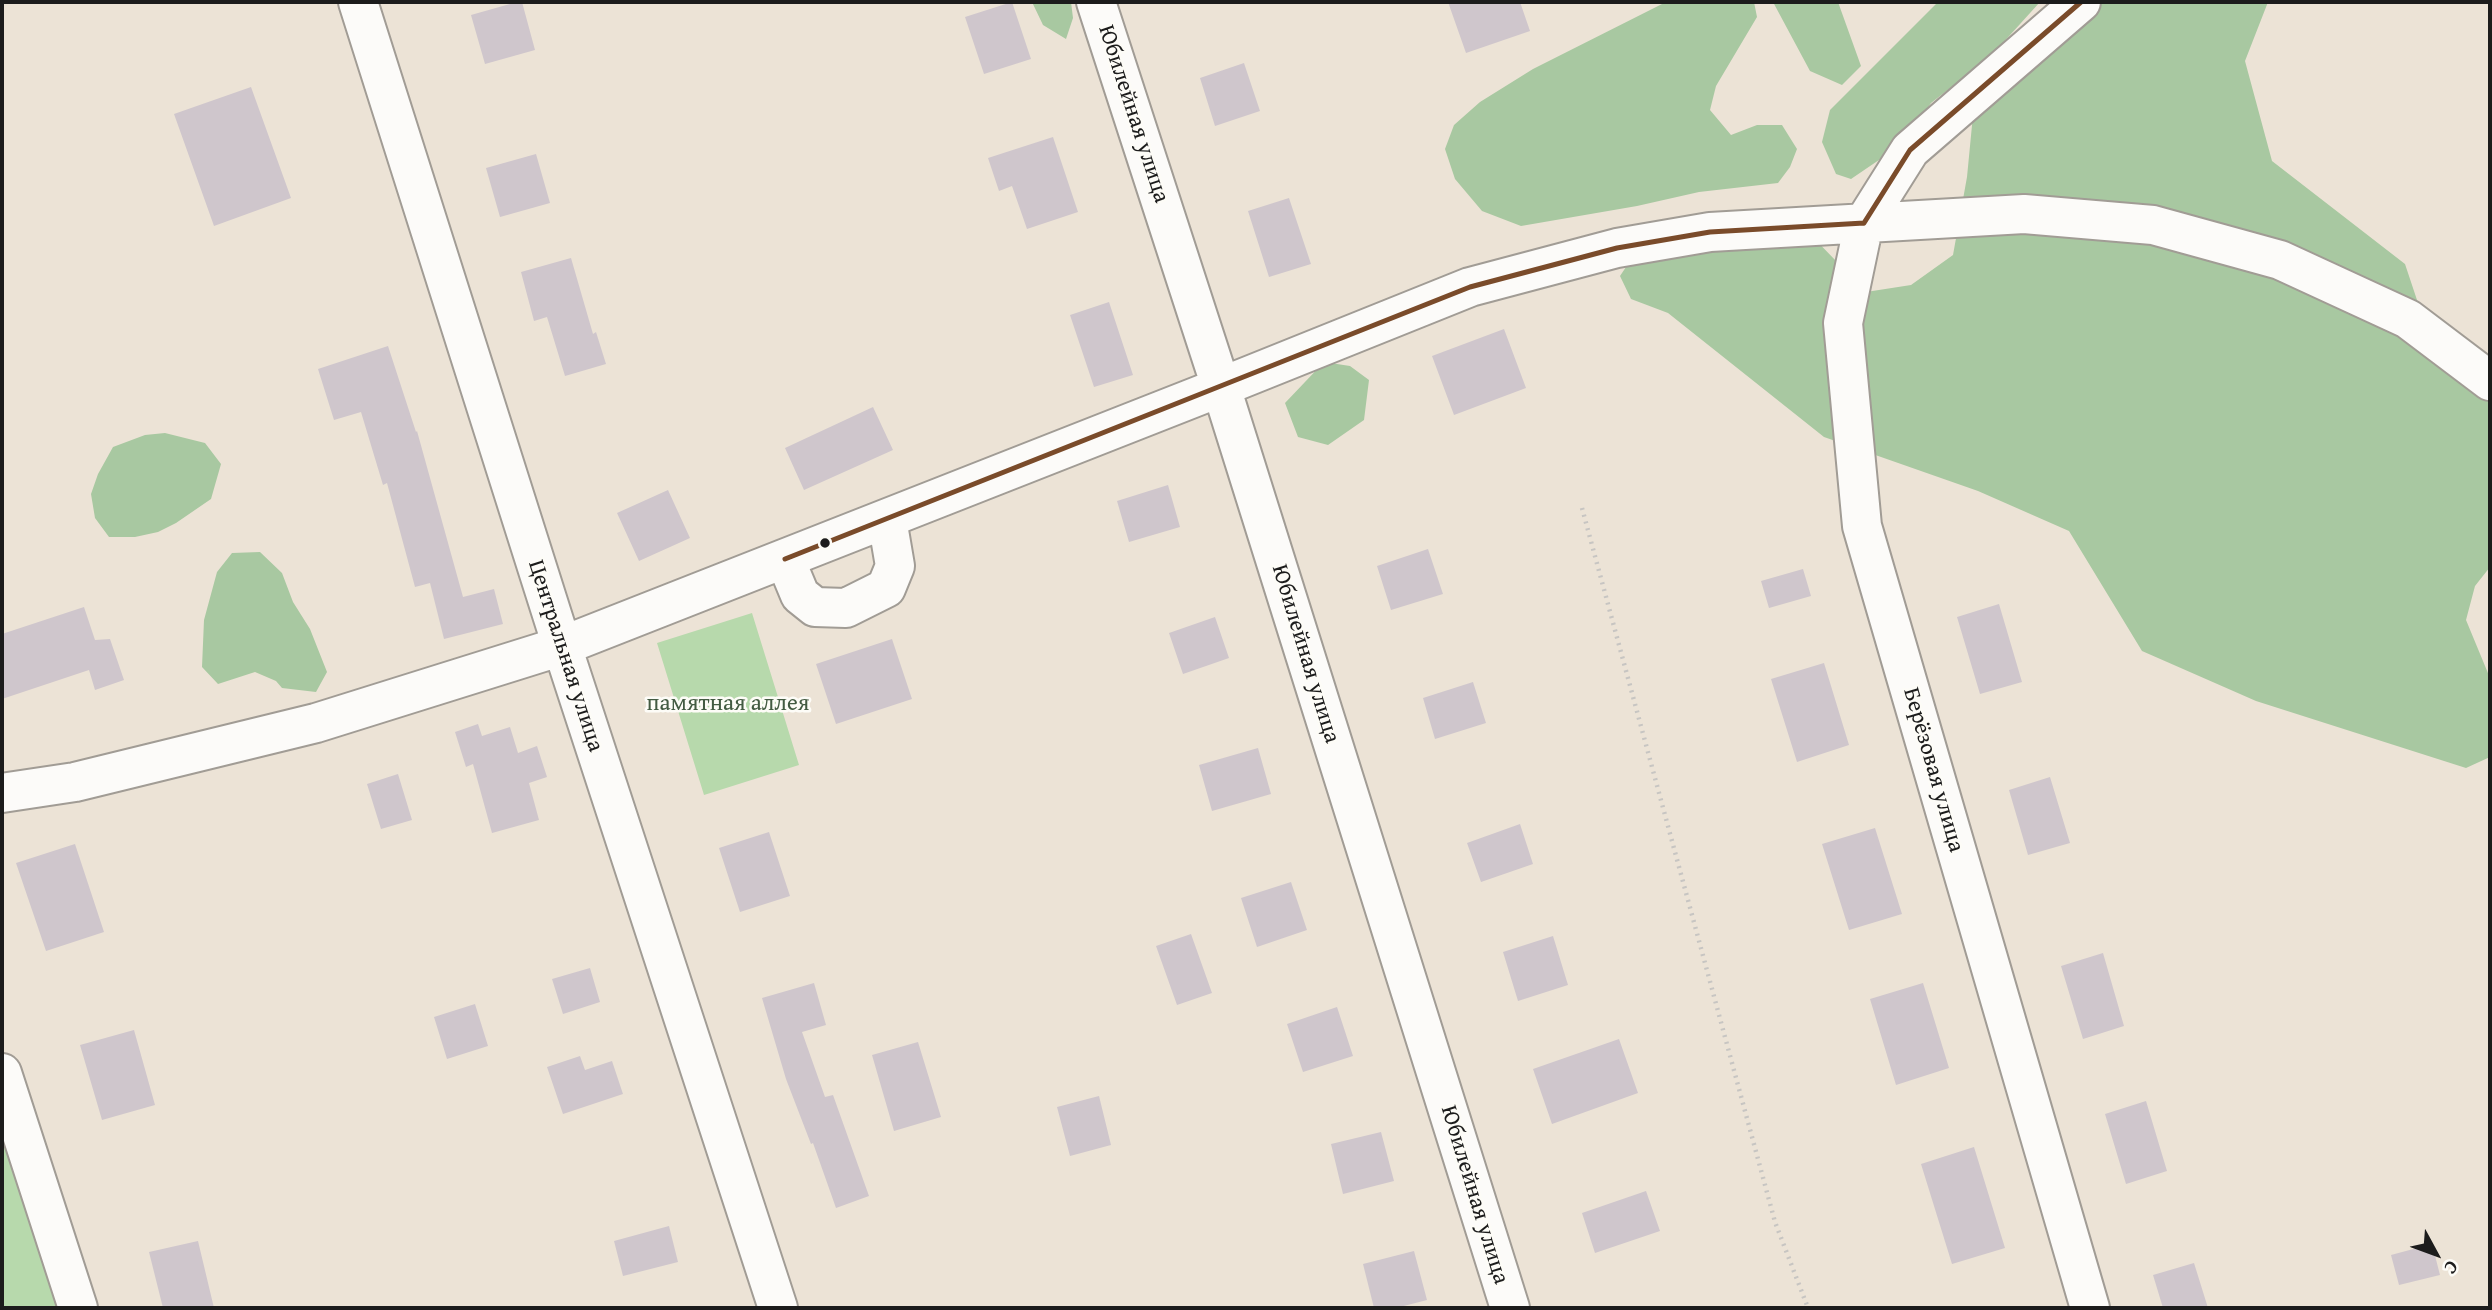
<!DOCTYPE html>
<html>
<head>
<meta charset="utf-8">
<style>
  body { margin:0 }
  #map { position:relative; width:2492px; height:1310px; overflow:hidden; background:#ece3d6; font-family:"Gentium Book Plus",serif }
  canvas { display:block }
  .frame { position:absolute; inset:0; border:4px solid #1c1c1c; pointer-events:none }
  .north { position:absolute; left:2401px; top:1219px; width:70px; height:70px; -webkit-text-stroke:5px #fdfcf7; paint-order:stroke; rotate:131deg; font-size:19px; font-weight:700; line-height:28px; text-align:center; color:#1c1c1c }
  .north::after { content:''; display:block; margin:auto; width:24px; height:32px; background:#1c1c1c; clip-path:polygon(50% 0,100% 100%,50% 72%,0 100%) }
</style>
</head>
<body>
<div id="map">
<canvas width="2492" height="1310"></canvas>
<div class="frame"></div>
<div class="north">С</div>
</div>
<script>
const ctx = document.querySelector('canvas').getContext('2d');
ctx.lineJoin = 'round';
function fill(path, color) { ctx.fillStyle = color; ctx.fill(path, 'evenodd'); }
const shape = rows => new Path2D(rows.map(r => 'M' + r).join(''));
function stroke(path, color, width, dash) { ctx.strokeStyle = color; ctx.lineWidth = width; ctx.lineCap = dash ? 'butt' : 'round'; ctx.setLineDash(dash || []); ctx.stroke(path); }
function write(font, color, halo, rows, align = 'center') {
  ctx.font = font + ' "Gentium Book Plus",serif'; ctx.lineWidth = 5; ctx.setLineDash([]); ctx.textBaseline = 'middle'; ctx.strokeStyle = halo; ctx.fillStyle = color; for (const [text, x, y, turn = 0] of rows) {
    ctx.save(); ctx.translate(x, y); ctx.rotate((+turn || 0) * Math.PI / 180); ctx.textAlign = isNaN(turn) ? turn : align; if (halo) ctx.strokeText(text, 0, 0); ctx.fillText(text, 0, 0); ctx.restore();
  }
}
fill(shape([
  [752,613,799,765,704,795,657,643],
  [2,1121,61,1308,2,1308]
]), '#b7d9ac');
fill(shape([
  [1032,2,1071,2,1073,18,1066,39,1043,25],
  [1666,2,1754,2,1757,17,1716,86,1710,110,1731,135,1757,125,1782,125,1797,149,1790,167,1778,183,1699,192,1637,206,1521,226,1482,211,1455,179,1445,149,1454,125,1480,102,1533,69],
  [1773,2,1838,2,1861,66,1842,85,1810,71],
  [1938,2,2040,2,1991,56,1931,103,1901,145,1851,179,1836,174,1822,142,1830,110],
  [2103,2,2268,2,2245,61,2272,161,2405,264,2417,300,2490,404,2490,567,2475,586,2466,620,2490,678,2490,757,2466,768,2256,701,2142,651,2069,531,1978,491,1824,437,1668,313,1631,299,1620,276,1634,255,1808,232,1866,292,1911,285,1953,255,1967,177,1973,115],
  [1324,362,1350,366,1369,380,1364,420,1328,445,1298,437,1285,403],
  [165,433,205,443,221,464,211,499,176,523,158,532,135,537,109,537,95,518,91,494,98,474,113,447,145,435],
  [260,552,282,573,293,602,310,629,327,672,316,692,282,688,276,681,255,672,218,684,202,667,204,620,217,572,232,553]
]), '#a8c8a1');
fill(shape([
  [517,2,522,2,535,50,485,64,471,15],
  [1012,2,1031,59,984,74,965,17],
  [1448,2,1520,2,1530,31,1466,53],
  [1244,63,1260,111,1215,126,1200,78],
  [251,87,291,198,214,226,174,114],
  [1053,137,1078,212,1027,229,1012,186,999,191,988,158],
  [536,154,550,203,500,217,486,168],
  [1289,198,1311,264,1269,277,1248,211],
  [571,258,593,334,596,332,606,364,565,376,547,317,534,321,521,272],
  [1109,302,1133,375,1094,387,1070,315],
  [1504,329,1526,388,1454,415,1432,356],
  [388,346,416,432,417,431,463,597,494,589,503,624,444,639,430,583,415,587,387,483,383,485,361,412,334,420,318,369],
  [873,407,893,450,804,490,785,448],
  [1168,485,1180,527,1129,542,1117,501],
  [668,490,690,538,639,561,617,513],
  [1428,549,1443,594,1391,610,1377,566],
  [1803,569,1811,596,1769,608,1761,581],
  [1999,604,2022,682,1980,694,1957,617],
  [84,607,95,640,110,639,124,680,95,690,89,670,2,699,2,634],
  [1215,617,1229,658,1183,674,1169,633],
  [892,639,912,699,836,724,816,664],
  [1824,663,1849,745,1797,762,1771,679],
  [1473,682,1486,723,1435,739,1423,698],
  [478,724,482,736,510,727,518,753,537,746,547,777,529,783,539,820,492,833,473,764,466,767,455,732],
  [1258,748,1271,794,1212,811,1199,765],
  [398,774,412,820,381,829,367,784],
  [2050,777,2070,843,2028,855,2009,790],
  [1520,824,1533,864,1481,882,1467,843],
  [1875,828,1902,914,1849,930,1822,844],
  [769,832,790,896,740,912,719,848],
  [75,844,104,932,46,951,16,863],
  [1291,882,1307,930,1257,947,1241,898],
  [1191,934,1212,993,1177,1005,1156,946],
  [1553,936,1568,985,1518,1001,1503,952],
  [2103,953,2124,1026,2083,1039,2061,966],
  [590,968,600,1002,563,1014,552,979],
  [814,983,826,1025,802,1032,825,1097,833,1095,869,1196,836,1208,813,1143,811,1144,786,1079,762,998],
  [1923,983,1949,1068,1896,1085,1870,999],
  [475,1004,488,1046,447,1059,434,1017],
  [1337,1007,1353,1056,1303,1072,1287,1024],
  [134,1030,155,1105,102,1120,80,1045],
  [1619,1039,1638,1093,1552,1124,1533,1069],
  [918,1042,941,1117,894,1131,872,1055],
  [580,1056,585,1070,612,1061,623,1094,563,1114,547,1067],
  [1099,1096,1111,1145,1070,1156,1057,1107],
  [2146,1101,2167,1171,2126,1184,2105,1114],
  [1381,1132,1394,1181,1343,1194,1331,1144],
  [1974,1147,2005,1248,1952,1264,1921,1164],
  [1646,1191,1660,1231,1595,1253,1582,1213],
  [669,1226,678,1262,623,1276,614,1241],
  [198,1241,214,1308,163,1308,149,1252],
  [2432,1244,2440,1275,2399,1285,2391,1255],
  [1414,1251,1427,1300,1396,1308,1374,1308,1363,1264],
  [2194,1263,2208,1308,2163,1308,2153,1275]
]), '#cfc6cc');
const minor = shape([
  [358,2,562,646,778,1308],
  [1096,2,1221,387,1510,1308],
  [2081,2,1910,150,1864,223,1843,323,1862,526,2090,1308],
  [785,559,800,595,815,607,846,608,886,588,895,566,887,519],
  [2,793,75,782,316,723,562,646,1221,387,1470,287,1617,248,1710,232,2024,214,2153,225,2280,260,2408,319,2490,381],
  [2,1073,78,1308]
]);
stroke(minor, '#a19c95', 42);
stroke(shape([
  [1582,508,1775,1222,1808,1308]
]), '#c7c5c2', 4.5, [2, 5]);
stroke(minor, '#fcfbf9', 38);
stroke(shape([
  [1864,223,1910,150,2081,2],
  [785,559,1470,287,1617,248,1710,232,1864,223]
]), '#7a4b2a', 5);
for (const [x, y, r, color] of [
  [825,543,6,"#1c1c1c"]
]) { const dot = new Path2D(); dot.arc(x, y, r, 0, 2 * Math.PI); ctx.fillStyle = color; ctx.fill(dot); stroke(dot, '#fdfcf7', 2.5); }
write('23px', '#1c1c1c', '#fdfcf7', [
  ["Юбилейная улица",1133,114,72],
  ["Юбилейная улица",1305,654,73],
  ["Центральная улица",565,656,72],
  ["Берёзовая улица",1933,770,74],
  ["Юбилейная улица",1474,1195,73]
]);
write('23px', '#435b42', '#fdfcf7', [
  ["памятная аллея",728,704]
]);
</script>
</body>
</html>
